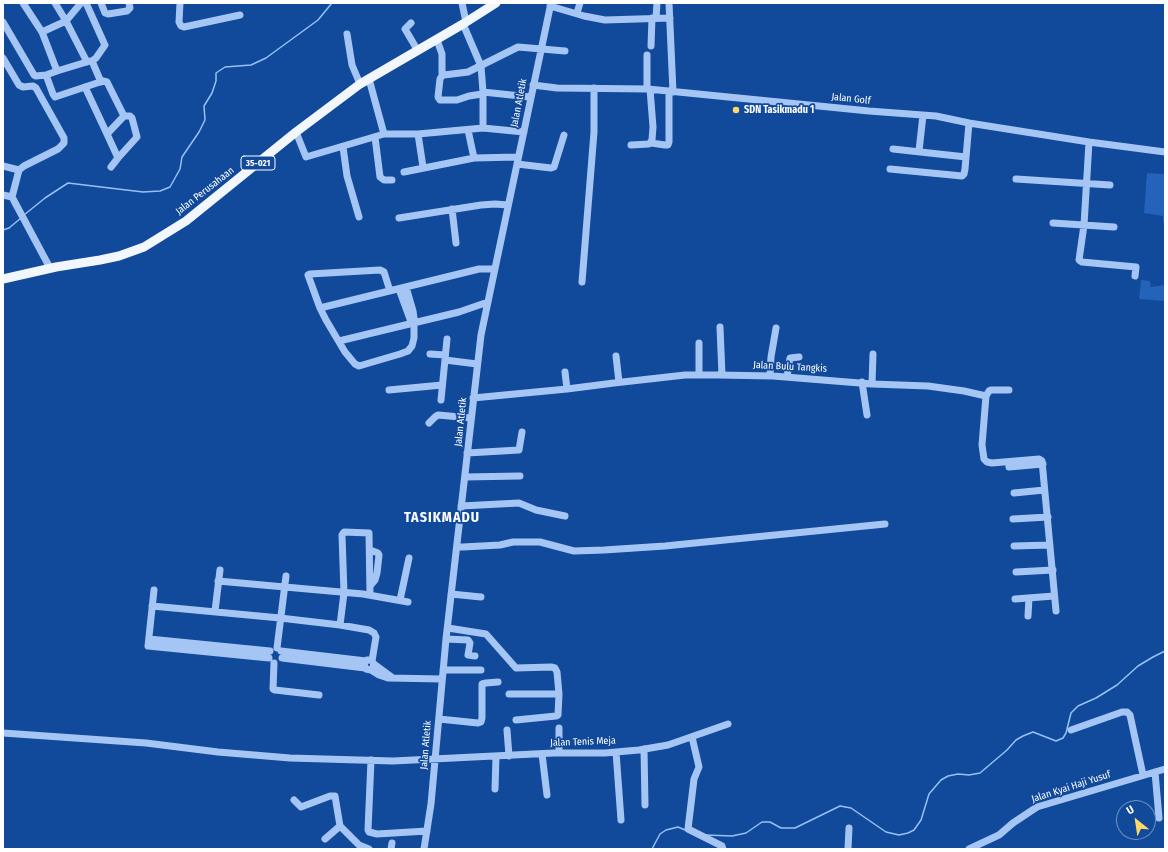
<!DOCTYPE html>
<html>
<head>
<meta charset="utf-8">
<style>
  body { margin:0 }
  #map { position:relative; width:1168px; height:852px; overflow:hidden; background:#11499b; font-family:"Fira Sans Condensed",sans-serif }
  canvas { display:block }
  .frame { position:absolute; inset:0; border:4px solid #fff; pointer-events:none }
  .north { position:absolute; left:1116px; top:800px; width:40px; height:40px; box-sizing:border-box; background:#11499b; border:1px solid #7092c3; border-radius:50%; rotate:330deg; font-size:11px; font-weight:700; line-height:16px; text-align:center; color:#fff }
  .north::after { content:''; display:block; margin:auto; width:14px; height:18px; background:#ffd868; clip-path:polygon(50% 0,100% 100%,50% 72%,0 100%) }
</style>
</head>
<body>
<div id="map">
<canvas width="1168" height="852"></canvas>
<div class="frame"></div>
<div class="north">U</div>
</div>
<script>
const ctx = document.querySelector('canvas').getContext('2d');
ctx.lineJoin = 'round';
function fill(path, color) { ctx.fillStyle = color; ctx.fill(path, 'evenodd'); }
const shape = rows => new Path2D(rows.map(r => 'M' + r).join(''));
function stroke(path, color, width, dash) { ctx.strokeStyle = color; ctx.lineWidth = width; ctx.lineCap = dash ? 'butt' : 'round'; ctx.setLineDash(dash || []); ctx.stroke(path); }
function write(font, color, halo, rows, align = 'center') {
  ctx.font = font + ' "Fira Sans Condensed",sans-serif'; ctx.lineWidth = 3.5; ctx.setLineDash([]); ctx.textBaseline = 'middle'; ctx.strokeStyle = halo; ctx.fillStyle = color; for (const [text, x, y, turn = 0] of rows) {
    ctx.save(); ctx.translate(x, y); ctx.rotate((+turn || 0) * Math.PI / 180); ctx.textAlign = isNaN(turn) ? turn : align; if (halo) ctx.strokeText(text, 0, 0); ctx.fillText(text, 0, 0); ctx.restore();
  }
}
fill(shape([
  [1147,173,1165,174,1165,222,1163,222,1163,216,1144,213],
  [1141,280,1150,281,1151,287,1165,285,1165,301,1139,299]
]), '#2463b9');
stroke(shape([
  [24,215,45,198,68,183,143,192,160,191,170,187,180,169,182,157,199,132,205,120,204,106,212,93,216,81,216,73,225,67,251,65,266,58,318,20,332,3],
  [3,230,9,228,21,218],
  [706,835,732,836,746,833,762,822,770,822,781,828,795,828,840,806,851,808,886,832,899,835,908,833,914,830,921,820,929,794,941,780,948,776,958,774,969,775,980,773,1007,750,1016,740,1023,736,1033,732,1056,741,1063,738,1066,733,1071,713,1078,706,1096,698,1117,685,1138,666,1153,657,1165,651],
  [652,849,660,834,666,830,678,827,685,830]
]), '#97c1f7', 1.5);
stroke(shape([
  [23,3,42,32,57,71,46,75],
  [55,3,66,21,87,62],
  [86,3,104,43,105,45,96,58,92,61,101,82],
  [101,3,105,13,108,14,127,11,130,8,129,3],
  [180,3,179,22,181,26,184,27,240,15],
  [462,3,466,22],
  [669,3,673,92],
  [550,6,584,16,605,20,670,18],
  [577,13,580,3],
  [656,18,657,3],
  [3,22,34,75,36,76,46,75,53,94,55,97,103,81,107,82,124,116,107,134,118,158,111,167],
  [411,23,405,29,418,51],
  [463,24,481,66,483,92,483,128],
  [42,32,66,21,81,3],
  [347,34,352,65,360,84],
  [437,40,442,54,442,73,444,75,468,72,518,47,565,51],
  [651,46,652,18],
  [647,55,647,89],
  [3,58,19,85,23,87,33,86,36,88,64,138,64,143,58,149,24,166,19,170,12,197,50,268],
  [57,71,90,61],
  [443,74,440,79,438,97,440,100,457,100,469,96,482,94],
  [369,79,384,134],
  [533,85,557,88,648,89,869,111,936,116,969,123,1089,142,1165,152],
  [85,87,107,134],
  [483,92,530,97],
  [468,130,474,158],
  [296,132,306,157,384,134,418,134,483,128,524,132],
  [418,134,423,167],
  [375,137,380,177,384,180,392,180],
  [1089,142,1084,225,1079,260,1082,262,1136,267,1135,276],
  [651,143,665,145,668,145,669,142,669,91],
  [631,145,649,144,652,140,653,127,650,89],
  [343,147,347,176,359,217],
  [893,149,966,157],
  [919,151,923,115],
  [118,158,137,137,132,118,130,116,124,116],
  [517,164,551,168,554,167,564,135],
  [3,166,19,170],
  [890,169,962,176,964,174,965,169,969,123],
  [404,172,474,158,517,157],
  [1016,179,1110,185],
  [3,195,12,197],
  [452,209,456,243],
  [399,218,481,205,495,204,508,205],
  [1053,223,1114,227],
  [582,282,594,132,594,88],
  [406,287,413,311,414,318,413,322],
  [390,291,384,272,380,270,310,274,308,275,320,308,326,320,345,352,355,364,359,366,400,354,408,351,412,346,414,338,414,326,410,319,399,289],
  [320,308,479,269,495,269],
  [720,327,722,375],
  [339,341,459,312,488,302],
  [699,343,699,375],
  [430,354,445,355],
  [616,356,619,382],
  [445,360,477,364],
  [565,372,567,389],
  [770,376,771,357,776,328],
  [787,377,790,358,799,357],
  [862,382,867,415],
  [872,384,873,354],
  [389,390,442,385],
  [986,396,989,391,991,390,1009,390],
  [473,398,567,389,614,383,685,375,718,375,773,376,872,384,928,386,964,391,986,396,982,445,984,459,987,462,992,463,1039,459,1042,461,1056,611],
  [441,400,447,339],
  [429,423,435,417,438,415,471,418],
  [467,453,519,450,522,432],
  [1009,467,1043,464],
  [465,477,520,476],
  [1014,493,1044,490],
  [461,506,519,503,536,510,565,516],
  [1013,519,1048,517],
  [1014,546,1050,545],
  [457,547,463,547,500,545,513,542,540,542,574,551,604,550,665,546,885,524],
  [370,550,378,553,379,555,377,573,375,580,370,586],
  [1016,572,1053,570],
  [218,581,363,594,408,602],
  [154,590,148,646,269,658],
  [451,594,481,597],
  [1015,599,1054,596],
  [400,600,409,558],
  [152,606,280,618,340,625,369,630,374,633,376,637,372,661],
  [215,611,220,570],
  [1028,616,1029,598],
  [340,625,344,593,342,535,344,532,369,533,370,595],
  [448,628,486,634,516,668,551,667,555,668,557,672,559,694,509,694],
  [149,639,270,651],
  [446,639,468,640,470,643,468,655,475,656],
  [277,648,286,576],
  [281,651,366,661],
  [282,658,365,668],
  [274,663,273,689,275,690,319,695],
  [374,664,393,678],
  [371,670,373,667,374,664,371,660,367,660,364,664,366,669,371,670,379,675,388,678,442,679],
  [443,670,481,670],
  [439,719,478,723,481,722,482,718,482,684,486,683,498,682],
  [516,720,556,716,558,715,559,694],
  [559,728,559,753],
  [507,730,509,756],
  [1071,730,1122,712,1127,712,1130,715,1143,775],
  [3,733,146,743,218,752,290,758,393,761,554,753,605,753,639,750,668,745,728,724],
  [692,737,699,767,694,779,688,829,722,846,723,849],
  [644,749,645,805],
  [616,752,621,820],
  [542,754,547,795],
  [371,760,368,830,369,832,377,834,427,831],
  [1155,772,1159,818],
  [495,789,496,756],
  [294,800,301,807,330,796,335,796,340,826,359,845,369,849],
  [325,839,340,826],
  [391,849,392,843],
  [424,849,431,804,446,639,481,335,551,3],
  [848,849,849,828],
  [969,849,999,835,1013,823,1037,807,1165,769]
]), '#a5c6f4', 7);
stroke(shape([
  [3,279,56,267,100,260,119,256,144,247,186,221,296,132,360,84,463,24,496,3]
]), '#f2f7ff', 9);
for (const [x, y, r, color] of [
  [736,110,4,"#ffd868"]
]) { const dot = new Path2D(); dot.arc(x, y, r, 0, 2 * Math.PI); ctx.fillStyle = color; ctx.fill(dot); stroke(dot, '#11499b', 1.5); }
for (const [x, y, w] of [
  [258,163,34]
]) { const box = new Path2D(); box.roundRect(x - w / 2, y - 7, w, 14, 3); ctx.fillStyle = '#11499b'; ctx.fill(box); stroke(box, '#fff', 1); }
write('bold 9px', '#fff', null, [
  ["35-021",258,163]
]);
write('10px', '#fff', '#11499b', [
  ["Jalan Golf",851,99,6],
  ["Jalan Atletik",519,103,-79],
  ["Jalan Perusahaan",205,191,-38],
  ["Jalan Bulu Tangkis",790,367,3],
  ["Jalan Atletik",461,422,-84],
  ["Jalan Tenis Meja",583,742,-2],
  ["Jalan Atletik",426,745,-85],
  ["Jalan Kyai Haji Yusuf",1071,787,-18]
]);
write('bold 10px', '#fff', '#11499b', [
  ["SDN Tasikmadu 1",744,110]
], 'left');
ctx.letterSpacing = '1px';
write('bold 14px', '#fff', '#11499b', [
  ["TASIKMADU",442,518]
]);
ctx.letterSpacing = '0px';
</script>
</body>
</html>
